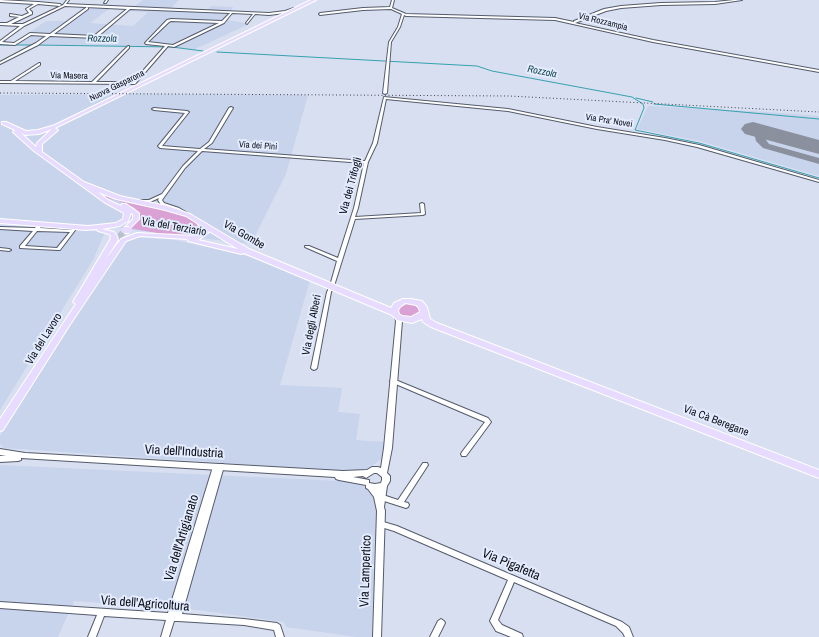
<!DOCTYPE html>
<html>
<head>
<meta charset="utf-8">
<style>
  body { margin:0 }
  canvas { display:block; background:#d7dff1 }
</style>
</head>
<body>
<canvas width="819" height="637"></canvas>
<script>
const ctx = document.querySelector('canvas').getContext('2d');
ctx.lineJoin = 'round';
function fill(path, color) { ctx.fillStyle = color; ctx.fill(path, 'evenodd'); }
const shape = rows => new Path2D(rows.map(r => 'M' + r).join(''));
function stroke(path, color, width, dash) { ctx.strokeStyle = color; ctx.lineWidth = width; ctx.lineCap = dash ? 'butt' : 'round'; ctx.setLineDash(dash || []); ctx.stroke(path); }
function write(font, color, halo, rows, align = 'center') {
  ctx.font = font + ' "Archivo Narrow",sans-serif'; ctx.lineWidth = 4; ctx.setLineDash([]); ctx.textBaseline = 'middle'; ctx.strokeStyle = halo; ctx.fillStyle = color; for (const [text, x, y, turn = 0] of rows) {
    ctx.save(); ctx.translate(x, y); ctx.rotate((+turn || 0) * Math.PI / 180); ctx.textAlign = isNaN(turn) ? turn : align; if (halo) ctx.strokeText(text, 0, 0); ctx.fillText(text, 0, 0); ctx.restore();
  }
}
fill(shape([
  [143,0,179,0,171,8,208,10,211,6,233,7,228,20,249,24,193,50,172,46,12,45,46,21,65,21,83,8,109,9,90,23,133,26,148,12,128,11],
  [0,95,131,94,308,95,286,174,251,244,109,227,0,219],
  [648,106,768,112,819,116,819,176,700,141,637,129],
  [0,225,105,232,93,260,0,410],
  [136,237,175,240,247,256,310,280,280,385,342,388,338,412,360,414,356,440,385,442,381,459,368,469,360,471,343,471,4,448,0,444,0,436,120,248,128,239],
  [0,465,340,481,361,484,374,495,378,507,372,637,356,637,286,627,284,622,197,610,74,601,58,637,0,637]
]), '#c8d3ec');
fill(shape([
  [95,191,113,199,175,211,188,217,204,229,198,236,174,236,129,228,138,215,135,208,119,201,103,197],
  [409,303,415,304,419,308,419,313,412,317,401,315,398,312,399,308]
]), '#daa2d4');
stroke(shape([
  [0,45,32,45],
  [36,45,172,47,203,51],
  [217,52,477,66,492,71,632,97,643,104,644,108,635,130,699,143,819,178],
  [636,98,653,102],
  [654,104,819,119]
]), '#37a1ae', 1);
fill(shape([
  [764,129,769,132,764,135,766,140,769,144,819,158,819,164,763,148,756,141,754,133,764,129]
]), '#8a909e');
fill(shape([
  [753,122,819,140,819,154,745,134,741,129,745,124,753,122]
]), '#8a909e');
stroke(shape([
  [119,237,127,228]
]), '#b9c0d0', 6, [6, 3]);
stroke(shape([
  [105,261,120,236]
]), '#b9c0d0', 8, [8, 4]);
const minor = shape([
  [0,0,38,2,60,4,61,5,60,6,38,4,29,9,32,12,32,14,11,24,23,24,63,5,67,0,69,0,66,4,269,13,285,11,294,8,295,9,285,13,269,15,255,14,247,24,246,23,253,14,232,13,224,23,174,47,168,46,135,84,0,83,0,81,11,81,39,63,40,63,40,65,15,81,92,82,128,46,129,46,129,48,96,82,133,82,165,46,146,44,145,43,167,20,171,19,222,21,230,13,130,9,96,38,50,36,38,45,0,64,0,62,36,43,46,36,31,35,15,45,0,44,0,41,20,26,0,25,0,23,7,23,19,17,10,16,10,14,22,16,29,13,26,9,34,4,0,2,0,0],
  [65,6,127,9,94,36,54,34,88,9,88,8,87,7,50,34,30,33,14,43,2,42,24,26,65,6],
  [171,21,219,23,173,45,148,42,169,22,171,21],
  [106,0,108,0,106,3,104,3,106,0],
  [392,0,394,0,392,8,406,14,555,18,574,22,574,21,604,9,621,6,661,3,715,2,734,0,742,0,715,4,661,5,621,8,606,11,575,23,653,40,819,70,819,72,653,42,555,20,406,16,404,15,400,27,391,42,387,93,385,94,383,93,389,42,398,27,402,14,391,9,363,10,320,15,319,14,320,13,363,8,390,7,392,0],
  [384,97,508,109,597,127,665,138,699,145,819,180,819,182,697,147,665,140,597,129,508,111,386,99,377,143,368,162,358,208,355,217,421,213,420,204,422,203,424,204,425,214,423,215,355,219,334,286,331,292,317,368,316,369,314,370,312,369,311,368,327,292,330,286,337,261,305,247,305,246,309,246,338,258,354,208,364,163,202,151,185,168,162,200,164,203,179,208,189,214,188,215,186,215,177,210,161,205,158,200,159,198,150,202,140,202,138,201,140,200,149,200,162,194,183,166,198,151,160,148,158,146,159,145,185,113,154,110,152,109,154,108,187,111,189,112,162,146,200,149,209,142,229,108,231,107,233,108,212,143,204,149,365,161,373,143,384,97],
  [38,224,40,224,42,225,40,228,71,230,74,228,76,229,60,250,58,250,20,248,20,246,33,231,0,229,0,227,35,228,38,224],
  [37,231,70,232,57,248,25,246,37,231],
  [0,248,9,249,11,250,9,251,0,250,0,248],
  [393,379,488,418,491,422,466,456,462,456,461,454,462,452,485,422,391,382,390,381,391,380,393,379],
  [423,463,427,463,428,465,404,502,408,503,409,505,408,507,406,508,381,500,380,498,381,496,383,495,398,500,423,463],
  [219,464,223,464,224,466,182,614,244,619,277,623,280,625,284,637,276,637,274,630,244,625,178,621,174,621,169,637,161,637,166,620,104,616,96,637,88,637,97,615,0,608,0,602,168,613,212,470,213,468,217,468,219,464],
  [380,521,397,526,622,622,629,627,633,637,625,637,623,633,616,626,514,582,498,620,502,625,522,634,523,637,511,637,496,631,490,621,508,580,394,531,378,526,377,524,378,522,380,521],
  [441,619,444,621,445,623,438,637,430,637,438,621,441,619]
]);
const tertiary = shape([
  [398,315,400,316,402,321,392,448,387,473,390,476,390,481,387,486,384,507,385,511,381,637,373,637,377,511,374,497,368,489,366,488,366,485,339,480,336,479,335,477,21,458,21,460,18,461,0,462,0,456,6,456,0,455,0,449,25,453,343,471,367,470,372,467,378,467,381,468,384,448,396,321,395,317,398,315],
  [374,473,377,473,382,477,382,480,381,483,375,484,369,483,369,480,353,477,363,476,366,478,374,473]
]);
const primary = shape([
  [311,0,316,0,55,128,58,130,57,131,42,144,42,152,84,182,120,196,167,206,190,214,249,249,391,308,394,303,403,299,411,299,422,301,427,307,430,319,437,323,819,470,819,478,431,327,423,322,422,319,412,323,397,320,392,315,244,253,241,254,188,241,187,239,140,236,126,241,69,326,3,430,0,431,0,419,76,304,73,302,110,240,111,236,109,234,98,231,97,229,86,230,0,223,0,219,88,226,116,223,123,219,124,213,104,202,34,151,14,133,13,132,15,130,2,124,2,122,6,122,26,131,38,130,55,125,311,0],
  [52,129,37,143,36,147,21,133,25,135,39,134,52,129],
  [98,192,116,199,165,210,186,216,197,223,202,229,202,231,196,236,137,233,121,239,105,260,118,240,117,236,114,232,102,229,120,226,128,221,131,213,133,214,133,219,124,228,127,230,129,229,139,219,139,213,126,204,122,204,121,206,108,200,98,192],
  [209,231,238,249,198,240,208,233,209,231],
  [405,303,416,305,419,308,420,312,411,317,402,316,399,314,398,310,400,307,405,303]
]);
stroke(minor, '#545b6b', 2);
stroke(tertiary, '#545b6b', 2);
stroke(primary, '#fff', 2);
fill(minor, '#fff');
fill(tertiary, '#fff');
fill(primary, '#e7dcff');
stroke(shape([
  [0,93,509,96,819,112]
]), '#3d404a', 1, [1, 2.5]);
const primaryBridge = shape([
  [124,230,129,230]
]);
stroke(primaryBridge, '#fff', 8, []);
stroke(primaryBridge, '#e7dcff', 6);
write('9px', '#0d0f16', '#e4ecff', [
  ["Via Rozzampia",603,22,14],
  ["Via Masera",69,76,1],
  ["Nuova Gasparona",117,86,-26],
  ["Via Pra' Novei",609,121,9],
  ["Via dei Pini",258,146,4]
]);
write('italic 10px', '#16444a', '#e4ecff', [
  ["Rozzola",102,39,1],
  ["Rozzola",542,72,11]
]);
write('11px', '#0d0f16', '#e4ecff', [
  ["Via dei Trifogli",351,186,-75],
  ["Via del Terziario",174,227,10],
  ["Via Gombe",244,235,30],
  ["Via degli Alberi",312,325,-79],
  ["Via del Lavoro",44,339,-58],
  ["Via Cà Beregane",716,421,21]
]);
write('13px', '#0d0f16', '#e4ecff', [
  ["Via dell'Industria",184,452,3],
  ["Via dell'Artigianato",182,538,-73],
  ["Via Pigafetta",511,565,23],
  ["Via Lampertico",366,571,-88],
  ["Via dell'Agricoltura",145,604,4]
]);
</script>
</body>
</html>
